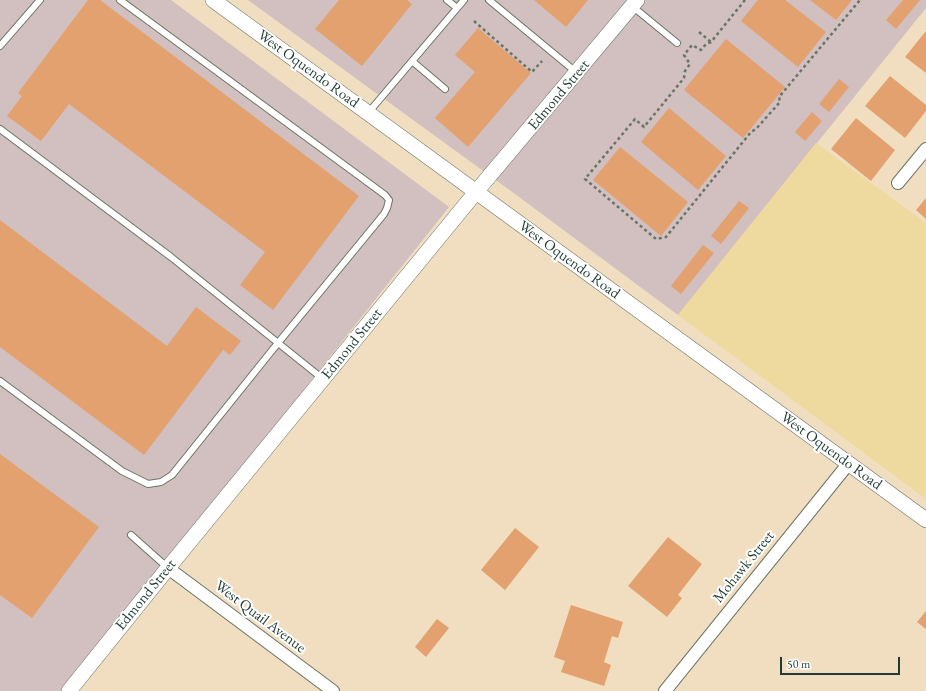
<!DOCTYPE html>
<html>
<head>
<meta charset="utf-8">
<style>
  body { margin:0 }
  #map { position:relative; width:926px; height:691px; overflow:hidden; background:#f1dec0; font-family:"EB Garamond",serif }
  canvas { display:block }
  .scale { position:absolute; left:780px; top:657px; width:120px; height:18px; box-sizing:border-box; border:2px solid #1f3d34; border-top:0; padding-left:5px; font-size:12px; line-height:14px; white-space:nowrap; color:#1f3d34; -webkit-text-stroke:3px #fff; paint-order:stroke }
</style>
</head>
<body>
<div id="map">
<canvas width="926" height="691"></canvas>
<div class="scale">50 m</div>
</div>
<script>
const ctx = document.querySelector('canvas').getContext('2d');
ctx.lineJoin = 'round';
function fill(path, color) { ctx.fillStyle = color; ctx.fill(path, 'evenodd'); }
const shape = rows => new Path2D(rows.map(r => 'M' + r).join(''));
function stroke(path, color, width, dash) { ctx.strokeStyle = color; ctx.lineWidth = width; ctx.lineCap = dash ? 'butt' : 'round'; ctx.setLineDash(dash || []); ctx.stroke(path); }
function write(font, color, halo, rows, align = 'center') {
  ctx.font = font + ' "EB Garamond",serif'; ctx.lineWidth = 4; ctx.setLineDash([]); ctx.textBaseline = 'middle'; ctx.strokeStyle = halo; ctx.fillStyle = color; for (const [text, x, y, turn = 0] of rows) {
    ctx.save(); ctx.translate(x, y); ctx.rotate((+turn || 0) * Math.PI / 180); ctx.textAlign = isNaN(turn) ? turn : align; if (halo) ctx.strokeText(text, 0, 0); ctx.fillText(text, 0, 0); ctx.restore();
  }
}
fill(shape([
  [0,0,171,0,449,207,64,691,0,691],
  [248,0,926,0,926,8,678,315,515,194]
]), '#d2bfbf');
fill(shape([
  [816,143,926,223,926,499,678,315]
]), '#eeda9e');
fill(shape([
  [88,0,100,0,359,196,273,310,240,285,265,252,69,104,41,141,7,116,22,96,18,93],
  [339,0,407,0,412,4,362,66,315,29],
  [534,0,588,0,566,27],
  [758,0,785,0,826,32,798,67,741,21],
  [810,0,852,0,836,20],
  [903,0,920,0,896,29,886,20],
  [478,28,531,73,468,147,435,118,475,72,455,55],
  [926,31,926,73,905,57],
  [726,39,785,87,743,138,684,90],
  [890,76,926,105,926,111,905,138,865,106],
  [839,79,849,87,829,112,819,104],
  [669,108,726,156,698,190,641,142],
  [812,112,822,121,805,141,795,132],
  [856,118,895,150,871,181,831,149],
  [620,147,688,202,661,236,593,180],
  [926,198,926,219,916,210],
  [739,201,749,208,721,244,711,236],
  [0,220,167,346,196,307,241,341,230,355,223,350,144,455,0,347],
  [703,245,714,253,681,294,671,286],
  [0,454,99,527,32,618,0,595],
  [515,528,539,547,505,590,481,570],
  [668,537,702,564,678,595,682,598,667,617,628,586],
  [571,605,623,622,618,638,612,636,604,662,611,665,604,686,561,672,565,661,554,657],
  [926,611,926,629,917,622],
  [437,619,449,628,426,657,415,647]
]), '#e2a16f');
const service = shape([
  [447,0,457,8],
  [489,0,576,72],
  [632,6,677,43],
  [0,46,40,0],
  [412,61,445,89],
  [368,113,464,0],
  [0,129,171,257,323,379],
  [0,381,122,471,148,484,161,482,172,475,278,343,384,214,387,208,389,200,385,195,120,0],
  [131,535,168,568]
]);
const minor = shape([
  [898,183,926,149],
  [168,568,333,691],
  [665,691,849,463]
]);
const tertiary = shape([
  [213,0,926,520],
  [69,691,168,568,476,192,637,0]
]);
stroke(service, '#687565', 8);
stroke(minor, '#687565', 14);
stroke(tertiary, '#687565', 16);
stroke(shape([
  [745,0,711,42,706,44,701,50,692,45,684,55,690,64,685,71,684,78,644,127,635,119,585,179,656,239,666,237,751,132,756,129,780,102,779,97,860,0],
  [474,21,532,72,542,61],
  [699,32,711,42]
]), '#687565', 2.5, [3, 3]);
stroke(service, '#fff', 6);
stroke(minor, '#fff', 12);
stroke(tertiary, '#fff', 15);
write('15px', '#1f3d34', '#fff', [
  ["West Oquendo Road",308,69,36],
  ["Edmond Street",559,95,-50],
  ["West Oquendo Road",569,260,36],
  ["Edmond Street",352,344,-51],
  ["West Oquendo Road",831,451,36],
  ["Mohawk Street",744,567,-51],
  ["Edmond Street",146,595,-51],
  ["West Quail Avenue",260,617,37]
]);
</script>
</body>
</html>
